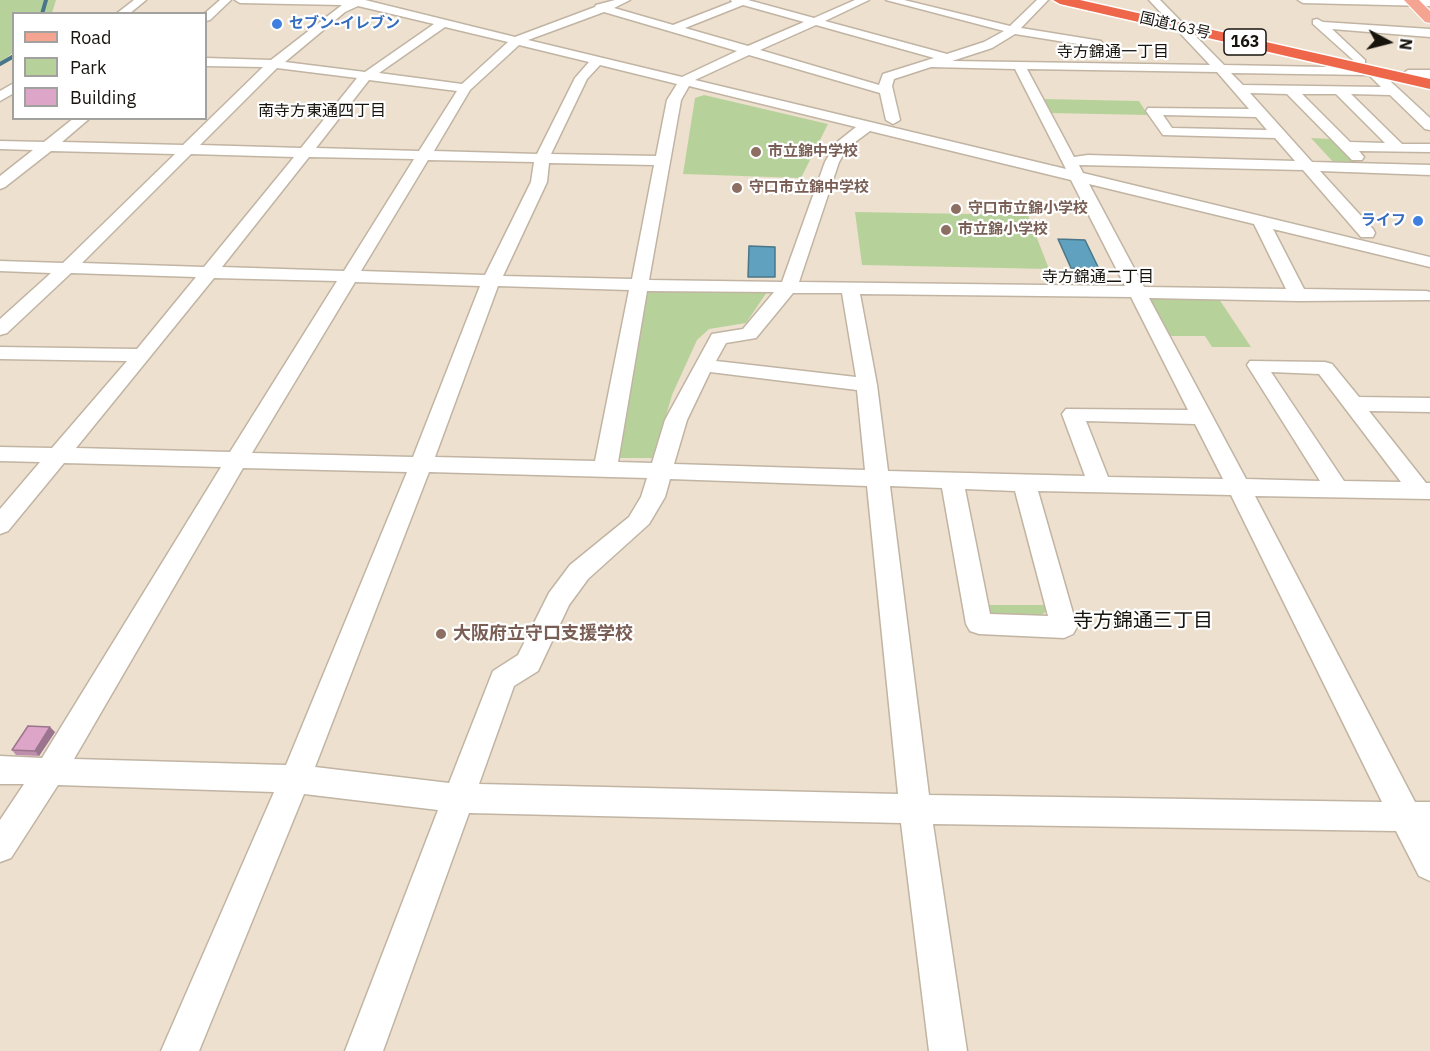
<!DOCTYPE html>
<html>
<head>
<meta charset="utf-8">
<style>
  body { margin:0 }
  #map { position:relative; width:1430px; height:1051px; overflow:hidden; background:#ede0ce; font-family:"IBM Plex Sans",sans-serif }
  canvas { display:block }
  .legend { position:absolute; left:12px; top:12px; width:195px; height:108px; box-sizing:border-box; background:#fff; border:2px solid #a2a19e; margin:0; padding:8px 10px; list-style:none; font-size:18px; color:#17130d }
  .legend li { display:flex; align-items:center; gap:12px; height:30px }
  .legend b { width:30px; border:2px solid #a2a19e }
  .north { position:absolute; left:1358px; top:12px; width:60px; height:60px; -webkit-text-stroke:4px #fff; paint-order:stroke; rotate:97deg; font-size:16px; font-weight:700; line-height:24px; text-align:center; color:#17130d }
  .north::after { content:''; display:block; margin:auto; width:21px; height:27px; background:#17130d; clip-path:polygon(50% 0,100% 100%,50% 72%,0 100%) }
</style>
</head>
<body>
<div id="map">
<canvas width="1430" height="1051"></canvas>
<ul class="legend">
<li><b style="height:8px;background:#f5a492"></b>Road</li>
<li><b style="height:16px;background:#b7d19a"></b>Park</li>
<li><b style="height:16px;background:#dda6c9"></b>Building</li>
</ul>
<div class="north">N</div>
</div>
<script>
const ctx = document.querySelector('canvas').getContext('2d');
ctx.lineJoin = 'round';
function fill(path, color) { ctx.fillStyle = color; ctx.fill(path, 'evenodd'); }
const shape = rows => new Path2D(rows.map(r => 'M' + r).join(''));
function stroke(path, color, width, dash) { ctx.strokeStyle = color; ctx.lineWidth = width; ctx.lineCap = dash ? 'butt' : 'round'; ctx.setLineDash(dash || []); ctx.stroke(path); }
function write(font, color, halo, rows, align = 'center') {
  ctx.font = font + ' "IBM Plex Sans","Noto Sans JP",sans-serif'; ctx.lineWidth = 4.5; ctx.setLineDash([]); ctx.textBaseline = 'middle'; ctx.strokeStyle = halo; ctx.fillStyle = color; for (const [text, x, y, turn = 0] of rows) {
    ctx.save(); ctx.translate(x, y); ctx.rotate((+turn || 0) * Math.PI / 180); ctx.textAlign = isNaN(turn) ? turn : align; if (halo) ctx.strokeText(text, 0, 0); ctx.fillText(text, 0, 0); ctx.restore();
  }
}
fill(shape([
  [0,0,56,0,52,13,14,14,13,53,0,62],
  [704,95,828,124,801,178,683,174,695,98],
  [1043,99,1139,101,1148,115,1050,113],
  [1311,138,1332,139,1358,164,1335,164],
  [855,212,1028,215,1049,269,862,265],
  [647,290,767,292,746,323,709,329,697,340,672,395,654,458,617,458,635,340],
  [1148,296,1217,296,1251,347,1212,347,1205,336,1170,336],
  [985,605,1045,605,1047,610,1040,617,999,618,986,611]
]), '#b7d19a');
const water = shape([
  [1058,239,1085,240,1099,269,1071,268,1058,239],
  [749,246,775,247,775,277,748,277,749,246]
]);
fill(water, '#5fa1be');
stroke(water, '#497689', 1.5);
stroke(shape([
  [42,14,46,0],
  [0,64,14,56]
]), '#497689', 4);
const minor = shape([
  [134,0,146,0,129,14,116,14,134,0],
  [220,0,231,0,210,20,206,21,204,14,220,0],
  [235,0,365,0,515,37,595,7,596,5,615,0,630,0,614,8,673,25,732,2,731,0,748,0,814,18,855,0,869,0,825,21,947,54,984,42,1004,31,886,0,904,0,1010,26,1037,0,1048,0,1021,28,1101,41,1103,44,1099,55,1091,55,1090,46,1015,34,992,48,952,61,1210,65,1149,0,1160,0,1224,65,1376,68,1430,118,1430,130,1425,129,1390,95,1351,94,1402,144,1430,144,1430,152,1359,151,1364,157,1362,160,1352,160,1287,94,1250,93,1312,162,1430,165,1430,175,1320,171,1373,229,1375,233,1373,237,1361,237,1303,170,1079,165,1083,173,1430,257,1430,267,1273,229,1304,289,1426,291,1430,292,1430,300,1299,301,1149,298,1246,479,1320,481,1247,365,1250,361,1325,362,1332,364,1359,397,1430,398,1430,412,1369,411,1426,483,1430,483,1430,499,1255,496,1415,802,1430,802,1430,881,1419,876,1396,831,933,824,967,1051,929,1051,901,823,469,813,383,1051,345,1051,438,810,304,794,199,1051,161,1051,274,792,58,785,11,858,0,862,0,820,24,784,0,784,0,756,42,758,221,467,64,463,8,531,0,534,0,509,40,462,0,461,0,447,52,448,127,361,0,359,0,347,137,349,196,277,71,273,7,333,0,335,0,319,51,273,0,271,0,261,63,263,175,154,51,151,5,187,0,189,0,176,33,150,0,149,0,141,44,142,74,118,90,118,62,142,183,145,263,67,206,66,206,58,271,60,342,5,240,3,235,0],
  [743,5,804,22,748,46,685,28,743,5],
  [358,6,434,24,365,72,285,62,345,12,358,6],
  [604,12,669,31,737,51,682,77,528,40,604,12],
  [816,25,934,58,883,74,879,85,760,50,816,25],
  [445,27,508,42,462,84,379,73,445,27],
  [519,45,589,62,575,78,537,154,434,151,470,90,519,45],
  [749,55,880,93,886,120,893,124,900,120,892,86,894,79,931,67,1015,69,1066,169,695,80,749,55],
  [600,65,677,84,667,100,656,156,551,154,587,79,600,65],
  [277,68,357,78,301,148,200,145,277,68],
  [1027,69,1217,72,1249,109,1148,108,1146,111,1163,135,1275,138,1295,161,1088,155,1074,157,1027,69],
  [1231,73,1369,75,1381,87,1243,85,1231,73],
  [369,80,457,91,419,151,316,148,369,80],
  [689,86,856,127,836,143,825,162,782,282,649,280,681,100,689,86],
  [1302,94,1336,94,1385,143,1350,142,1302,94],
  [1163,115,1256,117,1267,130,1172,128,1163,115],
  [870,131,1071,180,1125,286,799,282,839,162,847,148,870,131],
  [191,154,294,157,204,267,82,263,191,154],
  [309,157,414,159,344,271,222,267,309,157],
  [428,160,534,162,531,182,485,275,361,271,428,160],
  [549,163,654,165,632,279,503,276,547,182,549,163],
  [1089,184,1254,224,1286,289,1144,287,1089,184],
  [214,278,337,281,230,452,76,448,214,278],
  [355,282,480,286,413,457,252,453,355,282],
  [498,286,629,290,595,461,435,457,498,286],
  [647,291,774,292,743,329,712,334,665,420,652,463,618,462,647,291],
  [793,293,842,293,856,377,716,361,726,343,756,338,793,293],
  [860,294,1131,297,1188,410,1066,409,1062,414,1085,476,888,471,877,385,860,294],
  [710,372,857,390,865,470,674,464,687,420,710,372],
  [1271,372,1319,374,1401,482,1344,481,1271,372],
  [1086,421,1195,424,1223,479,1108,477,1086,421],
  [243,468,407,472,286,765,74,759,243,468],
  [429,472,647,478,641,497,629,517,570,565,549,593,518,655,493,671,449,783,315,767,429,472],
  [670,479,867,486,898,794,479,784,514,686,538,671,569,605,588,579,649,524,665,497,670,479],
  [890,486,942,488,966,624,970,631,979,634,1064,638,1073,634,1077,627,1038,491,1231,495,1382,802,929,795,890,486],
  [965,489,1015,491,1048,616,990,614,965,489],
  [1298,0,1430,0,1430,6,1303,3,1298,0],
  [1317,19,1323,22,1430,29,1430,37,1332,29,1365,60,1365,66,1361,67,1313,24,1313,20,1317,19],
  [1408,70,1430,70,1430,78,1404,77,1402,74,1408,70],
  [14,83,14,93,0,101,0,91,14,83]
]);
const major = shape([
  [1404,0,1419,0,1430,11,1430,23,1425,22,1404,0]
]);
const highway = shape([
  [1053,0,1080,0,1430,79,1430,89,1060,4,1053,0]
]);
stroke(minor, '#c1b4a3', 3);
stroke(major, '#fff', 2);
stroke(highway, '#fff', 3);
fill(minor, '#fff');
fill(major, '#f5a492');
fill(highway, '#ee674a');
fill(shape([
  [55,732,39,756,16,755,12,750]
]), '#be8fad');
fill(shape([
  [50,727,55,732,39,756,35,751]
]), '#9b748d');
const building = shape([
  [28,726,50,727,35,751,12,750,28,726]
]);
fill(building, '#dda6c9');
stroke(building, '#9b748d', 1.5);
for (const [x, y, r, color] of [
  [277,24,6,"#3f7fe0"],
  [756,152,6,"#8d6e63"],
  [737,188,6,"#8d6e63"],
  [956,209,6,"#8d6e63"],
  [1418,221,6,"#3f7fe0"],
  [946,230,6,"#8d6e63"],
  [441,634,6,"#8d6e63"]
]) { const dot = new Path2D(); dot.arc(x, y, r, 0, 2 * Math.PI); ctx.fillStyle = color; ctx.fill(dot); stroke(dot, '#fff', 2); }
write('bold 15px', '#366cbe', '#fff', [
  ["セブン-イレブン",289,24],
  ["ライフ",1406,221,"right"]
], 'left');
write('15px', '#17130d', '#fff', [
  ["国道163号",1175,26,13]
]);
write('bold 15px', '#785e54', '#fff', [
  ["市立錦中学校",768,152],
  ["守口市立錦中学校",749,188],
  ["守口市立錦小学校",968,209],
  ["市立錦小学校",958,230]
], 'left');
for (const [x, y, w] of [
  [1245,42,42]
]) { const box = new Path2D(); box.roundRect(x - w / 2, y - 13, w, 26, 4.5); ctx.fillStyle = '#fff'; ctx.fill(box); stroke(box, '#17130d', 1.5); }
write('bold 16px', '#17130d', null, [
  ["163",1245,42]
]);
write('16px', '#17130d', '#fff', [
  ["寺方錦通一丁目",1113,52],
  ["南寺方東通四丁目",322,111],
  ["寺方錦通二丁目",1098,277]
]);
write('bold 18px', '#785e54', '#fff', [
  ["大阪府立守口支援学校",453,634]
], 'left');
write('20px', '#17130d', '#fff', [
  ["寺方錦通三丁目",1143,621]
]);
</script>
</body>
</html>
